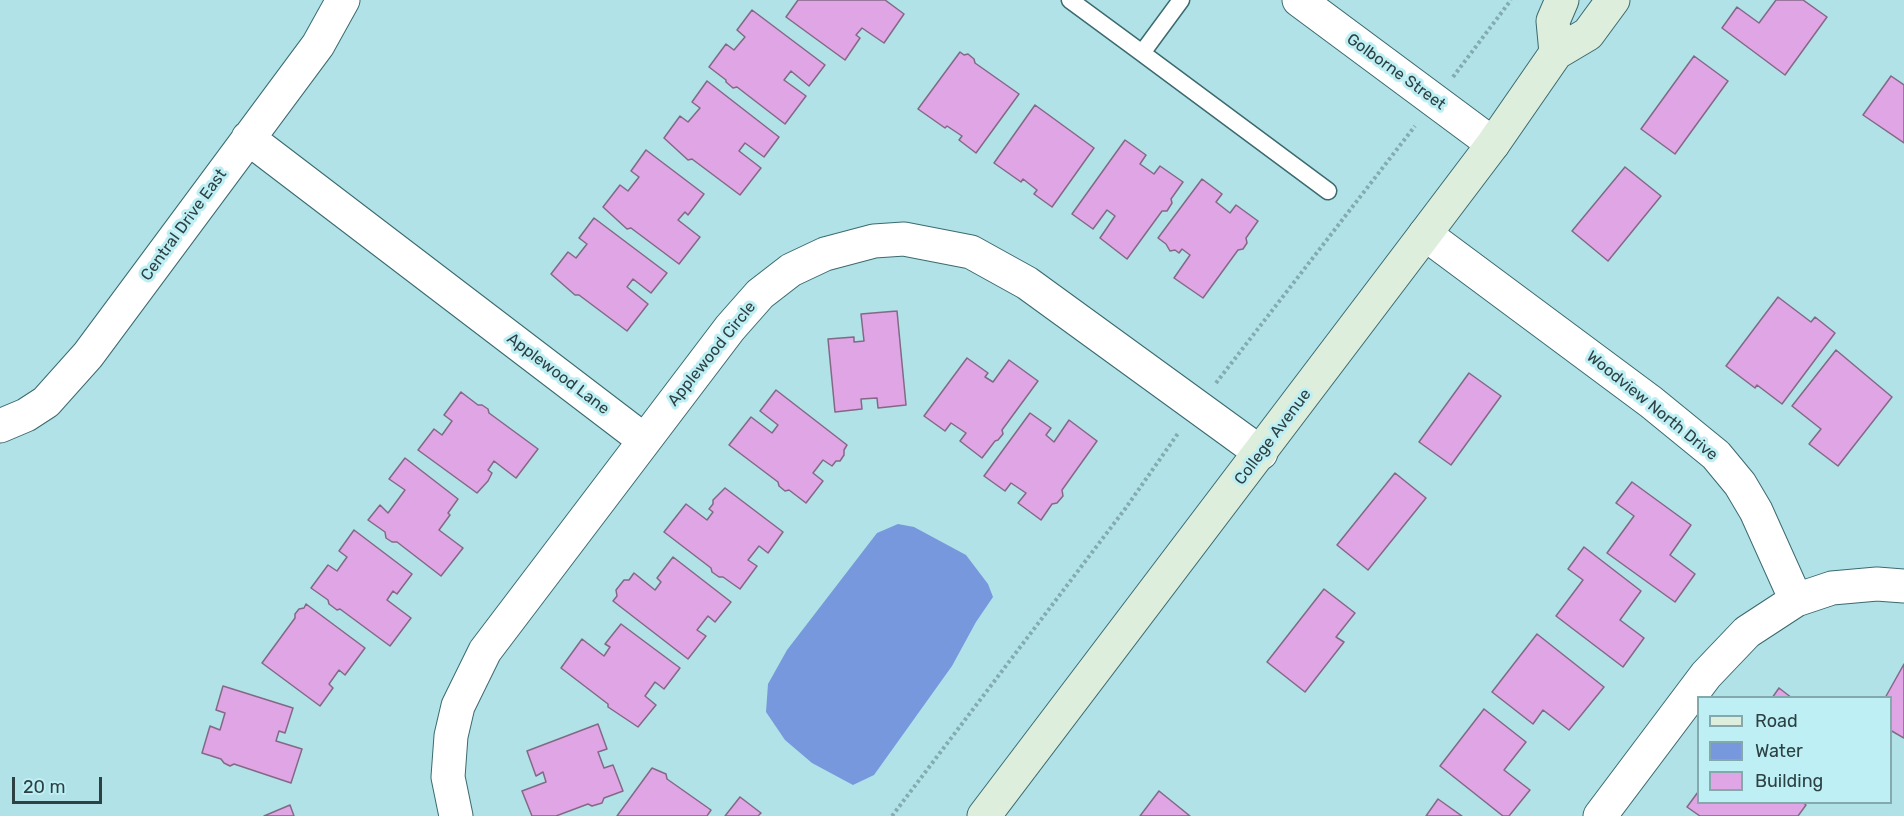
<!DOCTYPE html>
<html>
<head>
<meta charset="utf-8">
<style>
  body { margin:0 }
  #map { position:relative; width:1904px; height:816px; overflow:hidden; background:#b0e2e7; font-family:Rubik,sans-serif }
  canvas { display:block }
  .legend { position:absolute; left:1697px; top:696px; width:195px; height:108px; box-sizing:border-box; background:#bdeff4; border:2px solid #83a9ad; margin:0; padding:8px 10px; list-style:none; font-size:18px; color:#2d4143 }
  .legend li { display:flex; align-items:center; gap:12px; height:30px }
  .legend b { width:30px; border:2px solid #83a9ad }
  .scale { position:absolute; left:12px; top:777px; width:90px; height:27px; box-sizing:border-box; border:3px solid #2d4143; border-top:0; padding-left:8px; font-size:18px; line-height:21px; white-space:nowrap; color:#2d4143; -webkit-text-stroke:4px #bdeff4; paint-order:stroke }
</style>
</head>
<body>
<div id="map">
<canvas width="1904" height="816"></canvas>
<ul class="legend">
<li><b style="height:8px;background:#ded"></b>Road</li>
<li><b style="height:16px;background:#7798dc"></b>Water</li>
<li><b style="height:16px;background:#e0a5e4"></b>Building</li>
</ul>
<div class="scale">20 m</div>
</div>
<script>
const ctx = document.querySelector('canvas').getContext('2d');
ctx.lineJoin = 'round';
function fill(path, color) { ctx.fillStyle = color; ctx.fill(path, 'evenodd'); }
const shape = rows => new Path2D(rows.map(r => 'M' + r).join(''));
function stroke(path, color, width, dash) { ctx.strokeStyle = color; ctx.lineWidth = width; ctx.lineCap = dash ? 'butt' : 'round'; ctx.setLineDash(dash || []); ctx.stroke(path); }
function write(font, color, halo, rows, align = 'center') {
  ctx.font = font + ' Rubik,sans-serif'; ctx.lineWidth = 6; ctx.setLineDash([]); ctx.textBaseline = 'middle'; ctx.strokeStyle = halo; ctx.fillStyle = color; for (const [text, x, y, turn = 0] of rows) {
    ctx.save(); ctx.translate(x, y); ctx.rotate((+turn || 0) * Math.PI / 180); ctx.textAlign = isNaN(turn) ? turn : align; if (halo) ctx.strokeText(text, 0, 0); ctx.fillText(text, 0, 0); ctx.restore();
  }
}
fill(shape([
  [898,524,914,527,966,555,988,584,993,597,976,622,952,666,874,775,853,785,812,763,785,740,766,712,768,684,787,650,877,533]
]), '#7798dc');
const building = shape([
  [798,0,885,0,904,14,884,43,862,28,856,35,860,38,845,60,786,17,798,0],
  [1776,0,1803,0,1827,17,1785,75,1722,28,1737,7,1759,23,1776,0],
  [752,10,825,65,809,86,791,71,784,80,806,96,785,124,737,87,733,88,726,82,726,80,709,67,726,44,734,50,745,37,737,30,752,10],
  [960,52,964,55,968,54,974,59,975,63,1019,94,976,153,959,140,962,136,947,126,945,128,918,109,960,52],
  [1694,56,1728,81,1675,154,1641,129,1694,56],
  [1891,76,1904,85,1904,143,1863,115,1891,76],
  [707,81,779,137,764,157,745,143,739,151,761,168,740,195,692,159,688,160,664,138,680,116,688,122,700,108,692,102,707,81],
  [1035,105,1094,148,1052,207,1034,194,1037,190,1023,179,1021,182,994,163,1035,105],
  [1125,140,1146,155,1140,164,1154,174,1160,166,1183,182,1171,199,1172,203,1167,211,1162,211,1127,259,1100,238,1115,216,1107,210,1093,229,1072,214,1125,140],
  [646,150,704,194,688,215,685,212,678,220,700,237,679,264,631,228,627,229,603,207,620,185,628,191,639,177,631,171,646,150],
  [1625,167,1661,196,1608,261,1572,231,1625,167],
  [1202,179,1222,194,1216,202,1230,213,1236,205,1258,221,1246,238,1247,243,1243,249,1238,250,1203,298,1174,278,1190,255,1182,249,1179,253,1175,250,1170,251,1166,244,1158,238,1202,179],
  [594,218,667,273,651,293,633,279,627,287,648,304,627,331,579,295,575,295,551,274,568,252,576,258,587,244,579,238,594,218],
  [1778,297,1811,322,1815,317,1835,333,1782,404,1757,385,1755,388,1726,366,1778,297],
  [897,311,906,405,878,408,877,398,861,399,862,409,835,412,828,339,854,337,854,342,864,341,861,314,897,311],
  [1836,350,1892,397,1838,466,1809,444,1821,429,1792,406,1836,350],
  [967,358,988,373,985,377,993,382,1009,360,1038,381,1002,430,1003,434,998,440,995,441,982,458,960,441,966,433,951,423,945,431,924,416,967,358],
  [1469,373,1501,396,1451,465,1419,442,1469,373],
  [776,390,847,445,844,450,844,455,840,461,836,461,832,466,823,460,813,473,823,481,806,503,789,490,785,491,779,486,778,482,729,445,751,417,772,433,778,425,760,411,776,390],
  [461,392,478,405,482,405,488,409,489,413,538,449,516,478,494,461,488,470,492,473,488,481,477,493,418,450,434,429,442,435,452,421,444,415,461,392],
  [1030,413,1051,428,1046,435,1054,442,1069,420,1097,441,1062,490,1063,496,1057,503,1052,504,1041,520,1018,503,1026,493,1011,483,1005,491,984,476,1030,413],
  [405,458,458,499,448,513,450,515,439,530,463,548,441,576,397,542,392,542,386,538,385,532,368,520,380,505,388,513,405,490,389,479,405,458],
  [1395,473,1426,498,1368,570,1337,545,1395,473],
  [1632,482,1691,525,1670,555,1695,574,1675,602,1607,553,1634,516,1616,503,1632,482],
  [725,488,783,532,768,553,759,546,748,560,757,566,740,589,723,577,719,577,712,572,711,568,664,532,686,504,707,520,713,512,709,509,713,504,713,500,725,488],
  [354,530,412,574,397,594,393,591,387,600,411,618,390,646,340,609,337,610,329,604,328,600,311,588,328,565,337,571,347,557,339,551,354,530],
  [1584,547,1641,591,1620,620,1644,638,1623,667,1556,616,1583,580,1568,569,1584,547],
  [673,557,731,602,715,622,708,616,697,630,706,636,688,659,613,601,617,596,616,590,624,580,629,580,634,573,655,590,661,582,657,578,673,557],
  [1324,589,1355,613,1336,637,1344,642,1305,692,1267,662,1324,589],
  [306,604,365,648,345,675,339,670,329,684,333,688,320,706,262,663,295,618,295,614,299,609,304,608,306,604],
  [621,624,680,668,664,689,655,682,645,696,656,705,638,727,608,707,608,704,561,668,582,639,604,656,610,647,605,644,621,624],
  [1537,634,1604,687,1569,730,1543,710,1533,724,1492,692,1537,634],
  [1904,664,1904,738,1890,730,1890,698,1885,698,1904,664],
  [223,686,293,708,285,733,279,731,276,741,302,749,291,783,234,764,230,766,224,763,221,759,202,753,210,726,220,730,225,713,216,710,223,686],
  [1779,688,1792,698,1772,698,1779,688],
  [1484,709,1526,742,1504,770,1530,790,1509,816,1503,816,1440,766,1484,709],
  [598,724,607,749,598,752,604,768,613,765,623,791,604,798,602,803,592,806,588,804,556,816,532,816,522,791,546,782,543,772,536,776,527,751,598,724],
  [652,768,666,774,667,779,711,810,707,816,617,816,652,768],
  [1159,791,1190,816,1140,816,1159,791],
  [1698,792,1698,802,1802,802,1806,805,1798,816,1700,816,1687,807,1698,792],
  [740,797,761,813,758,816,725,816,740,797],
  [1438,799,1462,816,1426,816,1438,799],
  [290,805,294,816,264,816,290,805]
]);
fill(building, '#e0a5e4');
stroke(building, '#836985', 1.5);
const lane = shape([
  [1070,0,1142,53],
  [1181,0,1142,53,1328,191]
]);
const street = shape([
  [1299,0,1493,144],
  [248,138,644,440],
  [1425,234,1651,402,1716,455,1740,484,1756,511,1796,600],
  [0,426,26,415,46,402,88,355,318,45,343,0],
  [456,816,448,777,451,736,458,706,485,651,730,328,760,294,791,270,825,254,874,241,904,239,971,252,1027,283,1261,453],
  [1600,816,1706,675,1747,632,1796,600,1832,588,1877,584,1904,586]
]);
const secondary = shape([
  [1556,53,1553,21,1562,0],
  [984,816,1425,234,1493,144,1556,53,1588,34,1613,0]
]);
stroke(lane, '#3b6a6f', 19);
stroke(street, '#3b6a6f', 35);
stroke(secondary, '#3b6a6f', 35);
stroke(shape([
  [1453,77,1511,0],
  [1216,383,1415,126],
  [892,816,1125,509,1179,432]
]), '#84abaf', 4, [3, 3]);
stroke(lane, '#fff', 16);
stroke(street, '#fff', 33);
stroke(secondary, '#ded', 33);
write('16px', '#2d4143', '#bdeff4', [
  ["Golborne Street",1396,72,36],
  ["Central Drive East",184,225,-54],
  ["Applewood Circle",712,354,-51],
  ["Applewood Lane",558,374,37],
  ["Woodview North Drive",1652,406,39],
  ["College Avenue",1273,437,-53]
]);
</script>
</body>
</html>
